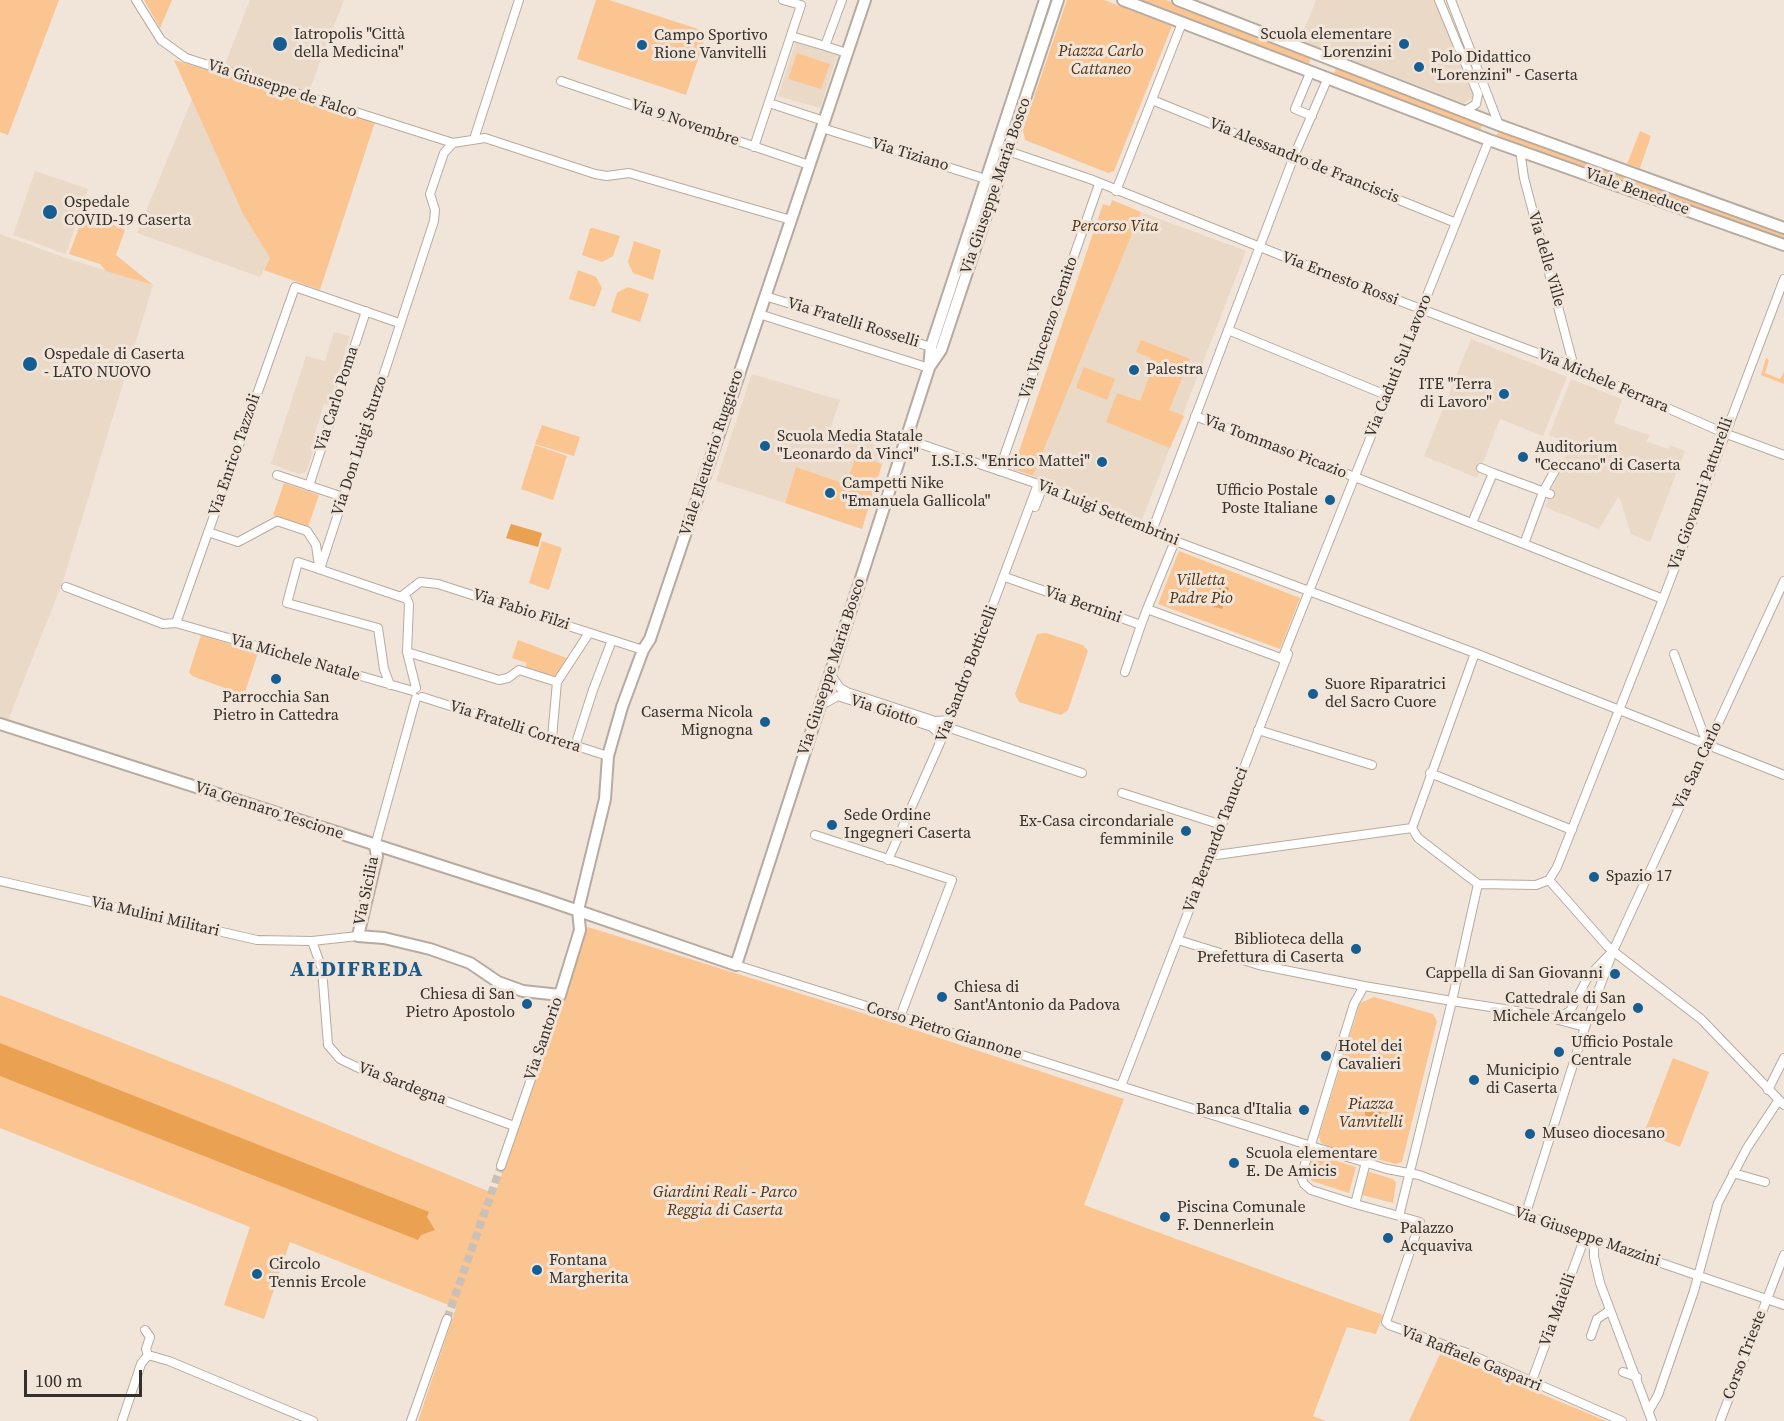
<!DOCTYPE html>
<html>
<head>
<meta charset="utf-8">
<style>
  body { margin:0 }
  #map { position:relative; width:1784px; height:1421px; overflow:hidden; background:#f1e4d9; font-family:"Source Serif 4",serif }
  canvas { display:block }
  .scale { position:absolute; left:24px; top:1370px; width:118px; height:27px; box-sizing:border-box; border:3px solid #34302b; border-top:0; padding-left:8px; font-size:18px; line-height:21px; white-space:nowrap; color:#34302b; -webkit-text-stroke:4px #f1e4d9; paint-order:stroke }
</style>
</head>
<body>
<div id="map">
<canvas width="1784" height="1421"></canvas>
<div class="scale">100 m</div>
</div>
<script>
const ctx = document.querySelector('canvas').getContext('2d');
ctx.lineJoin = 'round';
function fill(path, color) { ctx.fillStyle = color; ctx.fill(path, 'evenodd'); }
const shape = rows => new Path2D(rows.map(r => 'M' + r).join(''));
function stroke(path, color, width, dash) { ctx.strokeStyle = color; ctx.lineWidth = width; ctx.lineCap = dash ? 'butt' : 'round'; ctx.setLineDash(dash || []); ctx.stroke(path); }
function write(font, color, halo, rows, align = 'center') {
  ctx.font = font + ' "Source Serif 4",serif'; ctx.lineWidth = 6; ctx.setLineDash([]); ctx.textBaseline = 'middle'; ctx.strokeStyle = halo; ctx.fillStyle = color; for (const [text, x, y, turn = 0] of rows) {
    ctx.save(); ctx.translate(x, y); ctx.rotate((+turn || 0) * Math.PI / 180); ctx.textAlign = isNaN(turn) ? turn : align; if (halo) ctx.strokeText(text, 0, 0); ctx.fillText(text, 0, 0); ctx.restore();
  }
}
fill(shape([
  [250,0,344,0,309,91,230,68,225,64],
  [1316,0,1439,0,1478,94,1464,103,1300,40],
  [797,38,839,50,820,108,778,96],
  [193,97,243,214,270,258,260,277,137,233],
  [35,171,88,189,66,254,13,235],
  [1141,212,1246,251,1142,520,1033,476],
  [0,234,66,258,153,285,63,581,8,720,0,717],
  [334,332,350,336,329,405,324,404,315,433,318,437,306,472,299,474,271,464,306,356,325,361],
  [1471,339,1567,377,1543,436,1500,419,1477,478,1424,456],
  [752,374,840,400,830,429,887,449,882,464,856,456,847,484,796,467,785,503,716,481],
  [1571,379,1622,399,1614,423,1649,435,1647,442,1668,449,1670,445,1685,451,1650,542,1631,534,1619,496,1599,529,1545,507,1570,444,1549,435]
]), '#ebd9c8');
fill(shape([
  [0,0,59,0,8,135,0,132],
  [144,0,172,0,160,28],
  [596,0,609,0,707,32,686,95,577,59],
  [1067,0,1104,0,1172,26,1114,171,1108,173,1025,140,1023,130],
  [1137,0,1166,0,1311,57,1308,67],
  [797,53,830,64,821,89,788,79],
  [174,60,376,119,320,290,264,270,270,258,243,214],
  [1337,67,1483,122,1480,131,1331,78],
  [1500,129,1630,176,1625,185,1495,138],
  [1640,131,1651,136,1640,168,1627,164],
  [1637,178,1784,232,1784,241,1634,188],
  [1112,200,1141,212,1033,476,1013,469,1103,204,1110,206],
  [85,212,125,230,116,255,153,285,106,271,100,264,69,254],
  [593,228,620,236,613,256,602,262,582,255,590,229],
  [634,241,661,250,653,280,633,273,628,262],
  [578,270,596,277,602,288,595,307,569,299],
  [628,287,649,294,640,322,611,312,617,293],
  [1141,340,1190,359,1169,410,1184,416,1170,448,1106,422,1117,393,1140,401,1153,367,1149,365,1151,358,1136,352],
  [1766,358,1769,360,1765,373,1780,379,1784,372,1784,384,1761,375],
  [1084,367,1115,379,1107,400,1076,388],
  [542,425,580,437,574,456,535,444],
  [535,445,567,456,553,500,521,489],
  [856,456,882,464,862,529,785,503,796,467,846,484],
  [284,483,319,495,308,527,273,515],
  [542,541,562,548,549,590,529,583],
  [1179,551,1300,598,1280,649,1158,604],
  [1046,633,1083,645,1088,651,1068,710,1061,715,1019,702,1015,694,1037,634],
  [201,635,258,653,244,695,192,676,189,672],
  [518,640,572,660,557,682,524,671,527,663,512,658],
  [588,927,894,1023,1124,1099,1084,1205,1383,1315,1376,1334,1347,1327,1313,1416,1326,1421,418,1421,456,1308,290,1242,264,1319,224,1305,250,1227,0,1128,0,995,228,1084,495,1194],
  [1374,997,1433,1014,1437,1021,1402,1162,1396,1164,1330,1147,1321,1143,1319,1136,1360,1003],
  [1673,1058,1709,1072,1680,1147,1644,1133],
  [1313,1154,1356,1167,1349,1193,1312,1181,1308,1172],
  [1369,1172,1393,1179,1396,1183,1393,1203,1362,1195],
  [1441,1352,1606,1421,1409,1421]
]), '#fac591');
fill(shape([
  [511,524,542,533,538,547,506,538],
  [1220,585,1229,588,1222,609,1212,606],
  [0,1043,429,1212,427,1217,435,1230,421,1235,418,1240,0,1076],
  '1365 1113a8 8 0 1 1 16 0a8 8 0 1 1-16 0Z'
]), '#eaa152');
stroke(shape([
  [447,1319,501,1166]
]), '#cbc0b6', 8, [8, 4]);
const street = shape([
  [136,0,161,40,186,58,453,143,485,138,595,174,607,176,629,173,791,220],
  [842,0,825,46,847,53],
  [1439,0,1478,94,1476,104,1465,111],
  [1451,0,1499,125],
  [791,36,825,46],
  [1310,73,1295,109,1312,116],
  [561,81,809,165],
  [1152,100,1456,223],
  [769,103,824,121],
  [822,128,989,180],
  [474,139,519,0],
  [754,147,801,5,783,0],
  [996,147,1090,179,1305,265,1574,367,1724,433,1784,455],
  [1520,150,1524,178,1574,367],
  [1116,191,1182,23],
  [765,296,931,347],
  [759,314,929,368],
  [1228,330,1386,395],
  [1195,416,1355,477,1663,599],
  [906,439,1038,484,1175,541,1475,653,1784,775],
  [1481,468,1493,473],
  [999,471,1099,184],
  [277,475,343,497],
  [309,486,366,311],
  [1035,507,1043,486],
  [1472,523,1493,473,1550,494],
  [1152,531,1294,156,1327,80],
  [208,532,238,542,277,521,307,531,316,545,319,566],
  [1524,544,1543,492,1558,465],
  [320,569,434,221,435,210,430,194,444,153,453,143],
  [1005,577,1141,625,1147,609,1286,660],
  [66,587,163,624,176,623,413,691],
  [402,596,420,582,438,584,643,650],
  [1147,609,1175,541],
  [176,623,295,287,399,323],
  [407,652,499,680,508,678,519,670,557,682],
  [1475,653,1412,828,1418,838,1478,884,1536,885,1549,880,1557,867,1663,599,1784,279],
  [1674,654,1708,746],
  [1282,659,1489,140],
  [829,672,840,688,847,692,935,721,950,720],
  [1125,672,1141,625],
  [390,685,384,669,378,628,287,603,298,562,407,599,409,604,407,652,416,688],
  [422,697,608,756],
  [820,706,838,696,932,727,939,734,939,742],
  [947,727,1082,773],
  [1258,730,1372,765],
  [552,738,557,682,589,633],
  [575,746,593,690,612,640],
  [1430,773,1572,830],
  [1122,793,1222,825],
  [815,835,952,880,900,1017],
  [375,846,416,698],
  [1209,856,1412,828],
  [888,860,947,727,1038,484],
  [1549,880,1609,948,1701,1019,1784,1105],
  [0,881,257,940,312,941,358,936],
  [1478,884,1452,1001,1536,1014,1585,1027],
  [1178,940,1259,965,1364,986],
  [312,941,322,969,328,1045,340,1059,369,1073,514,1126],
  [736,965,1311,1146,1387,1169,1419,1175,1585,1237,1784,1305],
  [1556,1019,1570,1011,1588,977,1610,954],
  [1121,1086,1288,654],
  [1768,1090,1784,1058],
  [501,1166,560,995],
  [1733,1173,1765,1182],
  [1355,1204,1366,1162],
  [1399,1216,1452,1001,1364,986,1354,1004,1333,1072,1301,1177,1304,1184,1311,1190,1355,1204,1399,1216,1420,1222,1386,1322,1389,1325,1467,1353,1622,1421],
  [1525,1216,1585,1027,1613,951,1784,581],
  [1594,1241,1594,1257,1600,1283,1652,1421],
  [145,1330,150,1337,146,1349,148,1355],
  [1591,1336,1597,1319,1609,1311],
  [148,1355,169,1361,313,1421],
  [1623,1372,1637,1377],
  [1531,1383,1585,1237],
  [1650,1409,1658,1395,1694,1291,1718,1203,1747,1148,1778,1101],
  [122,1421,141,1364,148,1355],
  [411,1421,447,1319],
  [1720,1421,1784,1255]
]);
const secondary = shape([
  [1123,0,1489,140,1784,245],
  [1178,0,1499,125,1784,228],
  [930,366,941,350,1058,0],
  [0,724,538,897,736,965,929,368,931,347,1045,0],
  [375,846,377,856,358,936,384,938,430,949,470,963,498,982,523,991,560,995,580,930,578,910,605,799,608,756,622,707,643,650,650,639,865,0]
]);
stroke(street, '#b7aba0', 10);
stroke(secondary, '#b7aba0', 14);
stroke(street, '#fff', 8);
stroke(secondary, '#fff', 10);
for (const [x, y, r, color] of [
  [280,44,8,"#165d92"],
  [1404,44,6,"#165d92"],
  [642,45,6,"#165d92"],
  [1419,67,6,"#165d92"],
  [50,212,8,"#165d92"],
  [30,364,8,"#165d92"],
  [1134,370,6,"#165d92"],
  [1504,394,6,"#165d92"],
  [765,446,6,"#165d92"],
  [1523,457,6,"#165d92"],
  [1102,462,6,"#165d92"],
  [830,493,6,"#165d92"],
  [1330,500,6,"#165d92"],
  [276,679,6,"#165d92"],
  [1313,694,6,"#165d92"],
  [765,722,6,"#165d92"],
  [832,825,6,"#165d92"],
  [1186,831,6,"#165d92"],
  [1594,877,6,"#165d92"],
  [1356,949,6,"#165d92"],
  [1615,974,6,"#165d92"],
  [942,997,6,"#165d92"],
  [527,1004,6,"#165d92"],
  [1638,1008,6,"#165d92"],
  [1559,1052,6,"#165d92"],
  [1326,1056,6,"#165d92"],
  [1474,1080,6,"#165d92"],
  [1304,1110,6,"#165d92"],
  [1530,1134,6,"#165d92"],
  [1234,1163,6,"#165d92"],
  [1165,1217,6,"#165d92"],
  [1388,1238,6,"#165d92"],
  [537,1270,6,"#165d92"],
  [257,1274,6,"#165d92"]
]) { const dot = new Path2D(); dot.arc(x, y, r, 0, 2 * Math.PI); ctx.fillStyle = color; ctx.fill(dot); stroke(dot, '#f1e4d9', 2); }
write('16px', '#34302b', '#f1e4d9', [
  ["Iatropolis \"Città",294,35],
  ["della Medicina\"",294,53],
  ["Scuola elementare",1392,35,"right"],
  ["Lorenzini",1392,53,"right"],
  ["Campo Sportivo",654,36],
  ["Rione Vanvitelli",654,54],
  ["Polo Didattico",1431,58],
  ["\"Lorenzini\" - Caserta",1431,76],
  ["Ospedale",64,203],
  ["COVID-19 Caserta",64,221],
  ["Ospedale di Caserta",44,355],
  ["- LATO NUOVO",44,373],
  ["Palestra",1146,370],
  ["ITE \"Terra",1492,385,"right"],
  ["di Lavoro\"",1492,403,"right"],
  ["Scuola Media Statale",777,437],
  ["\"Leonardo da Vinci\"",777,455],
  ["Auditorium",1535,448],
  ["\"Ceccano\" di Caserta",1535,466],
  ["I.S.I.S. \"Enrico Mattei\"",1090,462,"right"],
  ["Campetti Nike",842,484],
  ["\"Emanuela Gallicola\"",842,502],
  ["Ufficio Postale",1318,491,"right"],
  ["Poste Italiane",1318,509,"right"],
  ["Suore Riparatrici",1325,685],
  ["del Sacro Cuore",1325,703],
  ["Parrocchia San",276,698,"center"],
  ["Pietro in Cattedra",276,716,"center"],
  ["Caserma Nicola",753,713,"right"],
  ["Mignogna",753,731,"right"],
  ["Sede Ordine",844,816],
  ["Ingegneri Caserta",844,834],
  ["Ex-Casa circondariale",1174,822,"right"],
  ["femminile",1174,840,"right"],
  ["Spazio 17",1606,877],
  ["Biblioteca della",1344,940,"right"],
  ["Prefettura di Caserta",1344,958,"right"],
  ["Cappella di San Giovanni",1603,974,"right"],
  ["Chiesa di",954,988],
  ["Sant'Antonio da Padova",954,1006],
  ["Chiesa di San",515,995,"right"],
  ["Pietro Apostolo",515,1013,"right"],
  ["Cattedrale di San",1626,999,"right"],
  ["Michele Arcangelo",1626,1017,"right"],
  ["Ufficio Postale",1571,1043],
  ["Centrale",1571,1061],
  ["Hotel dei",1338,1047],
  ["Cavalieri",1338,1065],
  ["Municipio",1486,1071],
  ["di Caserta",1486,1089],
  ["Banca d'Italia",1292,1110,"right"],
  ["Museo diocesano",1542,1134],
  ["Scuola elementare",1246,1154],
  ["E. De Amicis",1246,1172],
  ["Piscina Comunale",1177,1208],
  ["F. Dennerlein",1177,1226],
  ["Palazzo",1400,1229],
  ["Acquaviva",1400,1247],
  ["Fontana",549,1261],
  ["Margherita",549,1279],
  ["Circolo",269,1265],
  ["Tennis Ercole",269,1283]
], 'left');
write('italic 16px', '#503211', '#f1e4d9', [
  ["Piazza Carlo",1101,52],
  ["Cattaneo",1101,70],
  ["Percorso Vita",1115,227],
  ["Villetta",1201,581],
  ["Padre Pio",1201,599],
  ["Piazza",1371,1105],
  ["Vanvitelli",1371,1123],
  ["Giardini Reali - Parco",725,1193],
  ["Reggia di Caserta",725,1211]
]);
write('16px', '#34302b', '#f1e4d9', [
  ["Via Giuseppe de Falco",282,89,18],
  ["Via 9 Novembre",685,123,19],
  ["Via Tiziano",910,155,17],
  ["Via Alessandro de Franciscis",1304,161,22],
  ["Via Giuseppe Maria Bosco",996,186,-71],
  ["Viale Beneduce",1637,192,20],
  ["Via delle Ville",1546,259,74],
  ["Via Ernesto Rossi",1340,279,21],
  ["Via Fratelli Rosselli",853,323,17],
  ["Via Vincenzo Gemito",1049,328,-71],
  ["Via Caduti Sul Lavoro",1399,366,-68],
  ["Via Michele Ferrara",1603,381,23],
  ["Via Carlo Poma",337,399,-72],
  ["Via Don Luigi Sturzo",360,446,-72],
  ["Via Tommaso Picazio",1275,447,21],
  ["Viale Eleuterio Ruggiero",712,453,-72],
  ["Via Enrico Tazzoli",235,455,-71],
  ["Via Giovanni Patturelli",1701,494,-70],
  ["Via Luigi Settembrini",1108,513,22],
  ["Via Bernini",1083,605,20],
  ["Via Fabio Filzi",521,610,18],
  ["Via Michele Natale",295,658,16],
  ["Via Giuseppe Maria Bosco",832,667,-72],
  ["Via Sandro Botticelli",967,674,-69],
  ["Via Giotto",884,711,18],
  ["Via Fratelli Correra",515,727,18],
  ["Via San Carlo",1698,766,-65],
  ["Via Gennaro Tescione",269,811,18],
  ["Via Bernardo Tanucci",1216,840,-69],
  ["Via Sicilia",367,891,-78],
  ["Via Mulini Militari",155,917,13],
  ["Corso Pietro Giannone",944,1031,17],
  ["Via Santorio",544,1039,-71],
  ["Via Sardegna",402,1084,21],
  ["Via Giuseppe Mazzini",1587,1237,19],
  ["Via Maielli",1558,1310,-70],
  ["Corso Trieste",1745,1355,-69],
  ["Via Raffaele Gasparri",1471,1359,22]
]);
ctx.letterSpacing = '1.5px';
write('bold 22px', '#1a5988', '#f1e4d9', [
  ["ALDIFREDA",357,970]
]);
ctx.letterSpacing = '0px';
</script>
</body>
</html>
